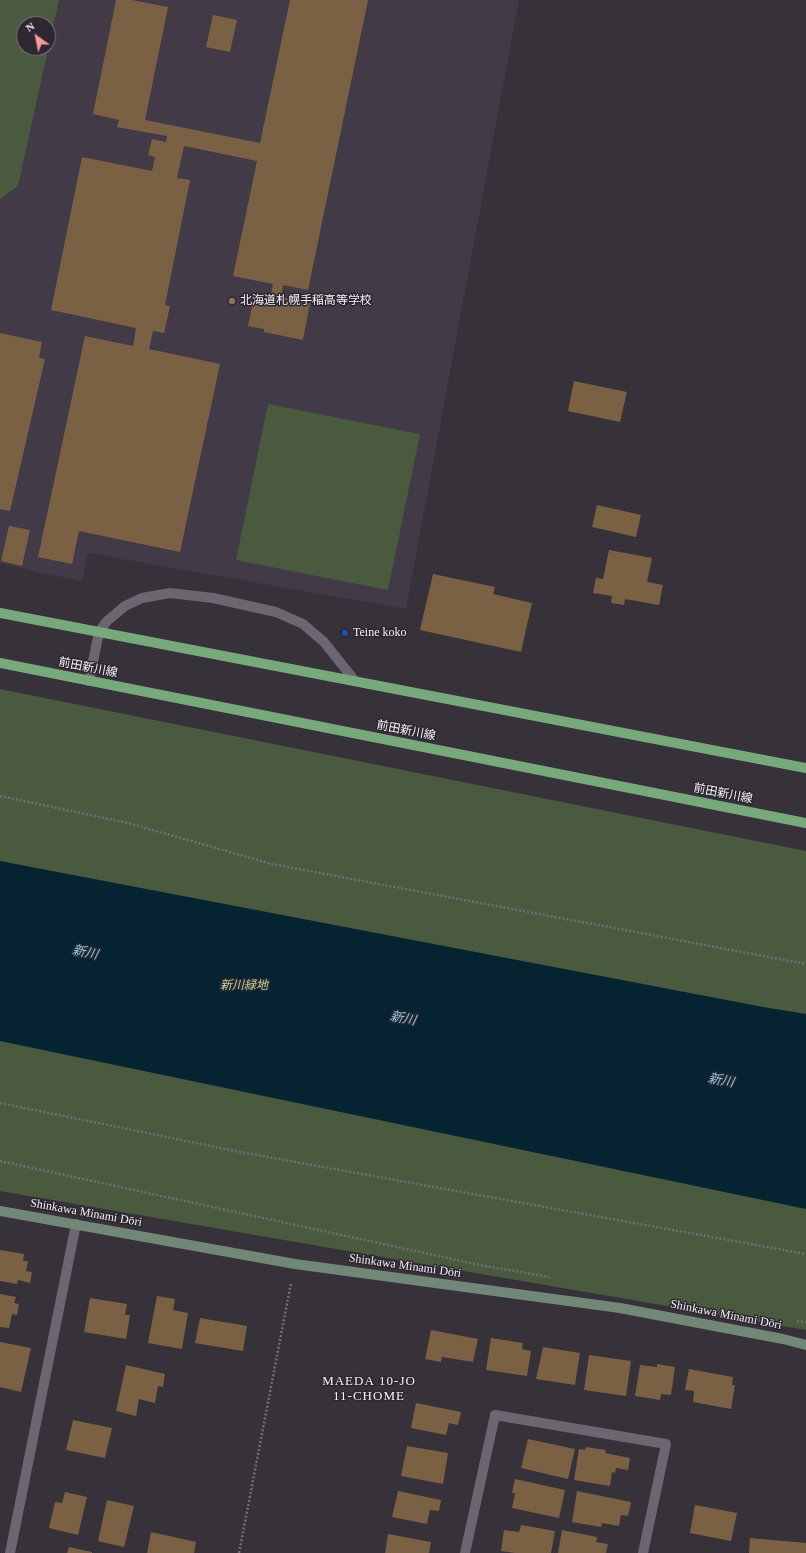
<!DOCTYPE html>
<html>
<head>
<meta charset="utf-8">
<style>
  body { margin:0 }
  #map { position:relative; width:806px; height:1553px; overflow:hidden; background:#37313a; font-family:"Times New Roman",serif }
  canvas { display:block }
  .north { position:absolute; left:16px; top:16px; width:40px; height:40px; box-sizing:border-box; background:#2c2730; border:1px solid #7c7880; border-radius:50%; rotate:327deg; font-size:11px; font-weight:700; line-height:16px; text-align:center; color:#f5f1f7 }
  .north::after { content:''; display:block; margin:auto; width:14px; height:18px; background:#f59b9c; clip-path:polygon(50% 0,100% 100%,50% 72%,0 100%) }
</style>
</head>
<body>
<div id="map">
<canvas width="806" height="1553"></canvas>
<div class="north">N</div>
</div>
<script>
const ctx = document.querySelector('canvas').getContext('2d');
ctx.lineJoin = 'round';
function fill(path, color) { ctx.fillStyle = color; ctx.fill(path, 'evenodd'); }
const shape = rows => new Path2D(rows.map(r => 'M' + r).join(''));
function stroke(path, color, width, dash) { ctx.strokeStyle = color; ctx.lineWidth = width; ctx.lineCap = dash ? 'butt' : 'round'; ctx.setLineDash(dash || []); ctx.stroke(path); }
function write(font, color, halo, rows, align = 'center') {
  ctx.font = font + ' "Times New Roman","Noto Sans JP",serif'; ctx.lineWidth = 3; ctx.setLineDash([]); ctx.textBaseline = 'middle'; ctx.strokeStyle = halo; ctx.fillStyle = color; for (const [text, x, y, turn = 0] of rows) {
    ctx.save(); ctx.translate(x, y); ctx.rotate((+turn || 0) * Math.PI / 180); ctx.textAlign = isNaN(turn) ? turn : align; if (halo) ctx.strokeText(text, 0, 0); ctx.fillText(text, 0, 0); ctx.restore();
  }
}
fill(shape([
  [0,0,519,0,406,609,88,553,82,581,33,571,0,563],
  [24,24,48,24,48,48,24,48]
]), '#433a48');
fill(shape([
  [0,0,59,0,18,186,0,199],
  [24,24,48,24,48,48,24,48],
  [268,404,420,434,388,590,236,560],
  [0,689,806,851,806,1330,0,1191]
]), '#495a3f');
fill(shape([
  [0,861,763,1007,806,1014,806,1209,0,1041]
]), '#062331');
fill(shape([
  [116,0,132,0,168,7,145,120,260,143,290,0,368,0,308,290,283,285,281,297,310,303,303,340,264,332,264,329,248,326,254,298,270,301,273,284,233,276,257,161,184,146,177,178,190,180,165,305,170,306,164,333,153,331,149,349,220,364,180,552,79,531,72,564,38,557,85,336,133,346,136,328,51,310,82,157,152,171,155,157,148,155,152,139,166,142,167,136,117,127,119,120,93,114],
  [213,15,237,20,230,52,206,47],
  [0,333,42,342,39,358,45,359,10,511,0,509],
  [574,381,627,392,620,422,568,411],
  [597,505,641,515,636,537,592,527],
  [9,526,30,530,22,566,1,561],
  [609,550,652,558,647,582,663,585,659,605,625,599,624,605,611,603,612,596,593,593,596,578,603,579],
  [433,574,495,587,493,594,532,603,521,652,420,630],
  [0,1250,24,1254,23,1261,28,1261,26,1271,32,1272,30,1283,18,1280,17,1284,0,1281],
  [0,1294,16,1297,14,1303,19,1304,17,1315,12,1314,9,1328,0,1327],
  [157,1296,175,1299,173,1310,188,1313,182,1349,148,1343],
  [90,1298,127,1304,125,1315,130,1315,126,1339,84,1332],
  [200,1318,247,1326,243,1351,195,1343],
  [431,1330,478,1339,473,1362,442,1357,441,1362,425,1359],
  [491,1338,523,1343,522,1349,531,1351,527,1376,486,1370],
  [0,1342,31,1348,21,1392,0,1387],
  [543,1347,580,1353,575,1385,536,1379],
  [589,1355,631,1361,626,1396,584,1390],
  [657,1364,675,1367,671,1395,661,1394,660,1400,635,1396,640,1365,657,1367],
  [126,1365,165,1374,163,1387,158,1386,155,1403,139,1399,136,1416,116,1411],
  [689,1369,733,1377,732,1385,735,1385,731,1409,693,1402,694,1391,685,1390],
  [416,1403,461,1412,458,1425,449,1423,446,1435,411,1428],
  [73,1420,112,1428,105,1458,66,1450],
  [528,1439,575,1449,568,1479,521,1468],
  [407,1446,448,1453,443,1484,401,1476],
  [586,1447,606,1450,605,1453,630,1458,628,1470,616,1468,615,1473,612,1472,610,1486,574,1480,579,1449,585,1450],
  [515,1479,565,1490,559,1518,512,1508,515,1493,512,1493],
  [398,1491,441,1500,439,1511,430,1510,427,1524,392,1517],
  [577,1491,631,1502,628,1516,621,1515,619,1526,602,1523,601,1527,572,1522],
  [65,1492,87,1497,78,1535,49,1528,55,1502,62,1503],
  [107,1500,134,1506,124,1547,98,1541],
  [695,1505,737,1513,731,1541,690,1533],
  [521,1525,555,1531,551,1553,515,1553,501,1551,504,1530,519,1532],
  [562,1530,597,1537,596,1542,608,1544,606,1553,558,1553],
  [151,1532,196,1542,194,1553,147,1553],
  [388,1534,431,1542,429,1553,385,1553],
  [750,1538,806,1543,806,1553,749,1553],
  [69,1547,92,1552,92,1553,67,1553]
]), '#7b6144');
stroke(shape([
  [0,796,128,823,272,864,806,964],
  [0,1103,240,1152,806,1254],
  [0,1161,480,1265,549,1277],
  [797,1321,806,1322],
  [239,1553,291,1283]
]), '#736d75', 2.5, [2, 2]);
stroke(shape([
  [89,681,99,632,107,621,125,606,142,598,170,593,213,598,276,612,303,624,324,642,355,681]
]), '#6c6670', 10);
stroke(shape([
  [10,1553,76,1224],
  [465,1553,495,1415,666,1444,643,1553]
]), '#6c6670', 10);
stroke(shape([
  [0,1211,295,1264,620,1308,783,1339,806,1345]
]), '#728777', 10);
stroke(shape([
  [0,613,806,768],
  [0,663,806,823]
]), '#78a97d', 10);
for (const [x, y, r, color] of [
  [232,301,4,"#8d6e63"],
  [345,633,4,"#1a4fb4"]
]) { const dot = new Path2D(); dot.arc(x, y, r, 0, 2 * Math.PI); ctx.fillStyle = color; ctx.fill(dot); stroke(dot, '#2c2730', 1.5); }
write('12px', '#f5f1f7', '#2c2730', [
  ["北海道札幌手稲高等学校",240,301],
  ["Teine koko",353,633]
], 'left');
write('12px', '#f5f1f7', '#2c2730', [
  ["前田新川線",88,668,11],
  ["前田新川線",406,731,11],
  ["前田新川線",723,794,11],
  ["Shinkawa Minami Dōri",86,1213,10],
  ["Shinkawa Minami Dōri",405,1266,8],
  ["Shinkawa Minami Dōri",726,1315,11]
]);
write('italic 12px', '#b2d59d', '#2c2730', [
  ["新川緑地",244,986]
]);
write('italic 13px', '#86c9ec', '#2c2730', [
  ["新川",85,953,12],
  ["新川",403,1019,11],
  ["新川",721,1081,11]
]);
ctx.letterSpacing = '1px';
write('13px', '#f5f1f7', '#2c2730', [
  ["MAEDA 10-JO",369,1382],
  ["11-CHOME",369,1397]
]);
ctx.letterSpacing = '0px';
</script>
</body>
</html>
